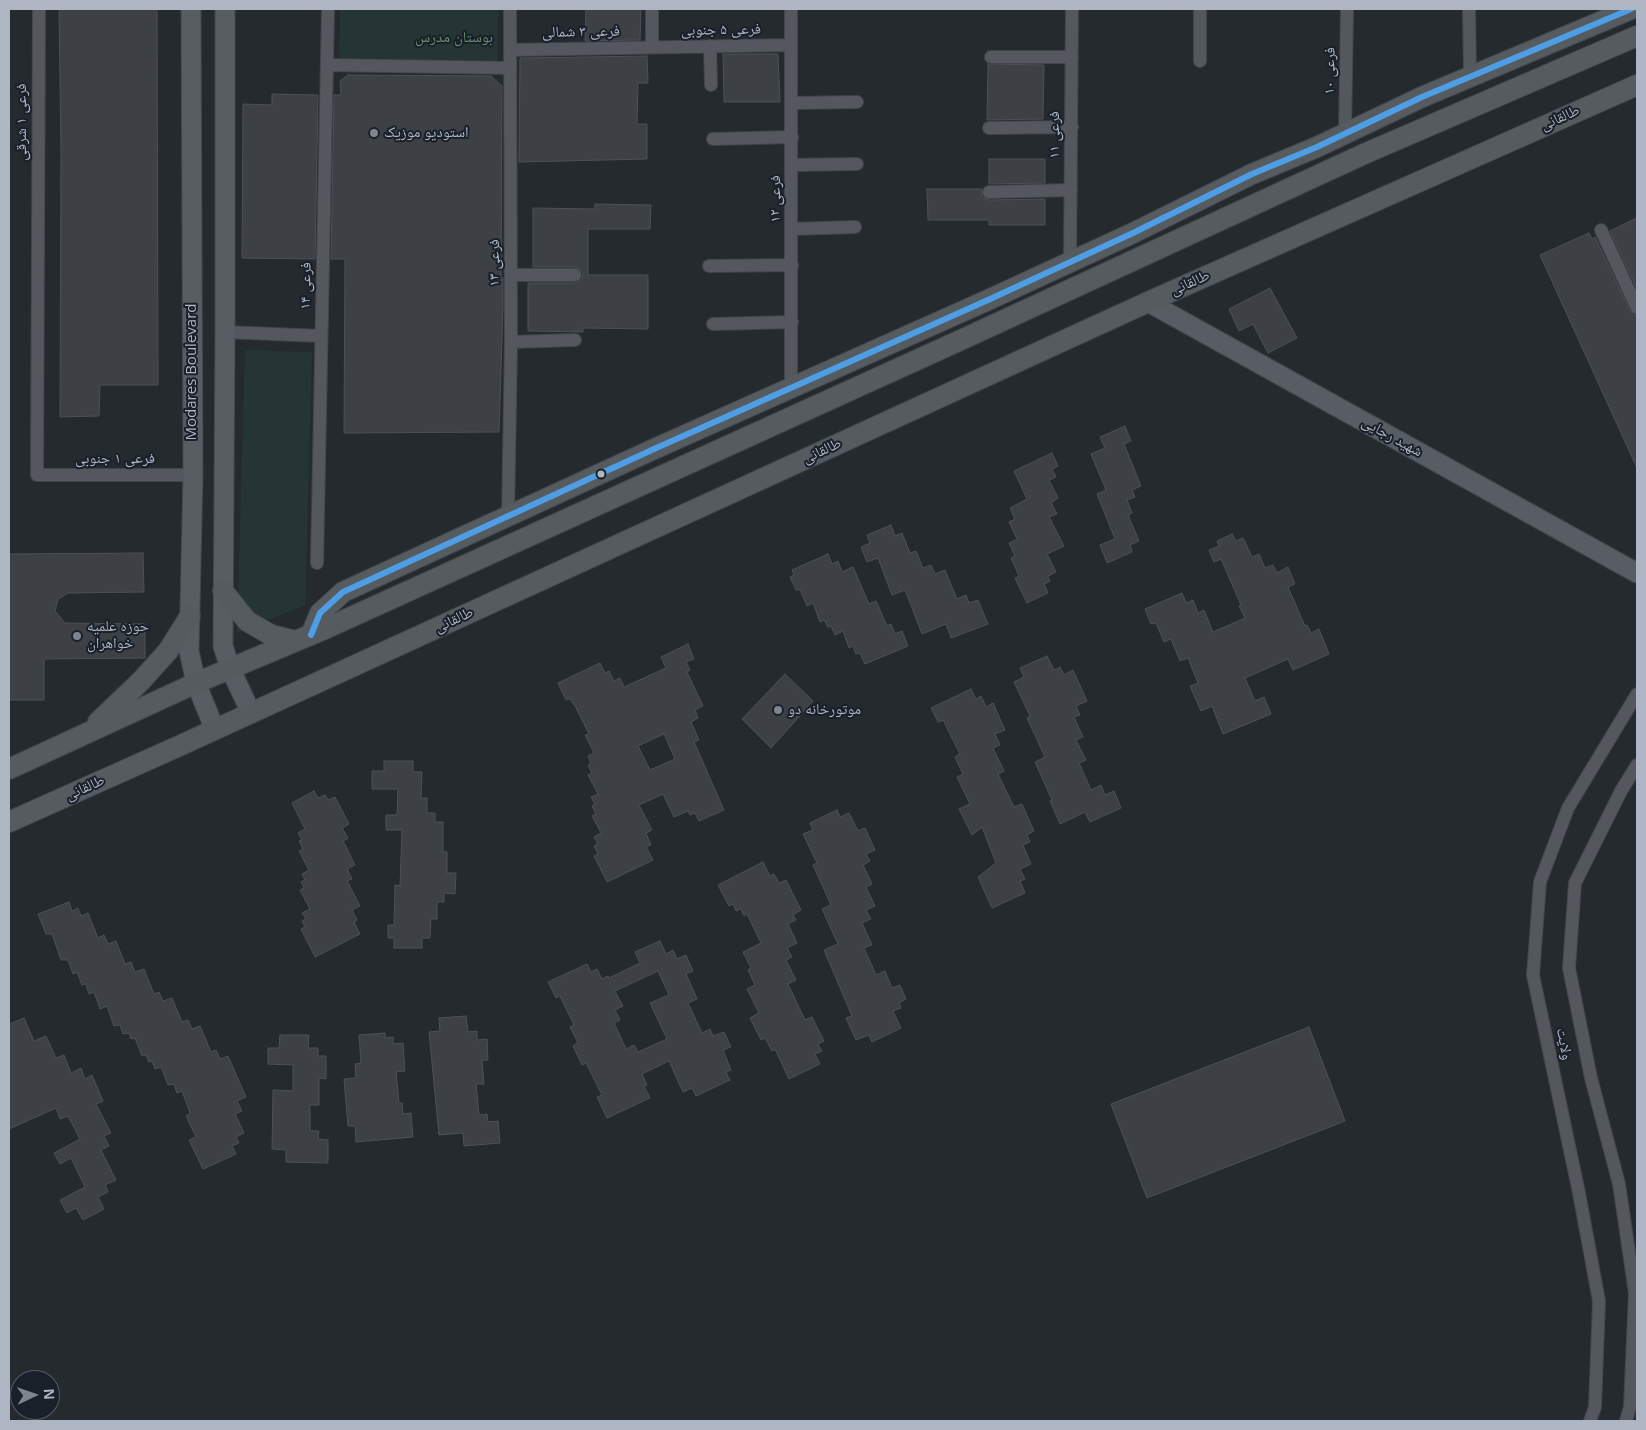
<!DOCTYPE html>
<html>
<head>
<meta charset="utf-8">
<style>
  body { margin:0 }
  #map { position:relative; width:1646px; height:1430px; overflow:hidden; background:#252a2f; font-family:"Open Sans",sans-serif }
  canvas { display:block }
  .frame { position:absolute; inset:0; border:10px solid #adb6c2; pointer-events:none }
  .north { position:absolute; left:10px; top:1370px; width:50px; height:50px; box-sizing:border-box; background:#192029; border:1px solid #545c66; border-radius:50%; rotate:87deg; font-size:14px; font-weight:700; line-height:20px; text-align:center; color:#adb6c2 }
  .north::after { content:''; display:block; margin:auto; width:18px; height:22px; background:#7d858f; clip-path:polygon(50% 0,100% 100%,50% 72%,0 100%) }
</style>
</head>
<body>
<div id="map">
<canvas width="1646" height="1430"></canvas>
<div class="frame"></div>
<div class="north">N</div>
</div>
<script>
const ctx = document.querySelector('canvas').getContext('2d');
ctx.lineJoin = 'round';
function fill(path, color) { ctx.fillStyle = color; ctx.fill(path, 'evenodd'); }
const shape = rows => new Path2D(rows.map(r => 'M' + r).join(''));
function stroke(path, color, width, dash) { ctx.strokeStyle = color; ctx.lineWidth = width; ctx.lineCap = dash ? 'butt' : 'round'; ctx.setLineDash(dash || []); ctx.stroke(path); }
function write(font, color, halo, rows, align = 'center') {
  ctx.font = font + ' "Open Sans","Noto Naskh Arabic",sans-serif'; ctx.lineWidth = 4; ctx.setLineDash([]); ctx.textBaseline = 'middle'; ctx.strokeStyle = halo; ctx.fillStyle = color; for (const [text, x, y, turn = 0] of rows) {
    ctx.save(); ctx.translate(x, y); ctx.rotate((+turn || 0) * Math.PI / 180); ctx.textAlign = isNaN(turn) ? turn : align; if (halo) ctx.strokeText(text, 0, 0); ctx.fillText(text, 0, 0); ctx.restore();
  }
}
fill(shape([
  [340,9,498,9,497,68,339,66],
  [245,350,312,352,305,605,237,633]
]), '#253536');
const building = shape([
  [59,9,157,9,158,385,100,385,99,416,60,417,61,153,59,9],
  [586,9,641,9,640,40,585,41,586,9],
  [723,54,778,54,780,102,724,102,723,54],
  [647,56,648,83,638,83,637,124,647,124,647,159,519,162,520,58,647,56],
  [988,64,1044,65,1043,119,987,120,988,64],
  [348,75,491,76,502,86,501,278,503,278,503,308,499,432,344,433,345,259,331,259,334,95,341,95,340,81,348,75],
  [272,94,318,95,315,259,242,258,243,104,272,105,272,94],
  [989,159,1045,159,1045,183,989,184,989,159],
  [927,189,982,189,982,197,989,200,1045,199,1045,225,989,225,989,220,928,220,927,189],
  [595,204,651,205,650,229,588,229,588,275,648,275,648,329,583,328,583,332,528,331,528,283,575,283,582,279,583,275,582,271,575,267,533,267,533,208,595,209,595,204],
  [1637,218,1637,289,1610,231,1637,218],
  [1589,233,1592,239,1595,237,1630,311,1633,315,1637,316,1637,468,1540,255,1589,233],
  [1270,288,1297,338,1268,353,1253,324,1239,331,1229,309,1270,288],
  [1125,426,1131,441,1124,444,1141,486,1132,490,1135,497,1127,500,1132,513,1128,515,1139,541,1130,545,1132,552,1107,563,1100,545,1115,539,1097,494,1106,490,1091,454,1105,448,1100,437,1125,426],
  [1052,453,1058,466,1052,469,1056,477,1049,480,1058,498,1051,503,1057,514,1049,517,1064,546,1047,554,1056,572,1048,576,1050,581,1044,584,1048,593,1027,603,1015,578,1019,576,1011,558,1015,556,1009,543,1017,539,1009,522,1015,519,1010,508,1027,499,1014,471,1052,453],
  [891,525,895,536,902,533,910,553,916,551,923,568,931,565,935,574,945,570,957,599,966,595,969,603,978,600,988,624,951,638,946,624,922,634,905,590,892,595,878,558,867,562,861,547,870,543,867,535,891,525],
  [1232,534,1236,541,1243,538,1252,557,1259,554,1265,568,1273,565,1277,573,1288,567,1295,584,1288,587,1305,626,1307,625,1311,633,1319,629,1329,654,1293,670,1288,659,1245,678,1255,701,1264,697,1271,714,1223,734,1212,706,1201,711,1190,686,1198,683,1188,658,1180,661,1171,639,1164,642,1156,623,1151,624,1145,609,1182,593,1186,603,1193,600,1198,613,1204,610,1213,632,1245,618,1239,606,1241,605,1221,559,1214,562,1209,550,1219,546,1217,541,1232,534],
  [143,553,144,592,68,593,58,599,55,611,65,623,145,624,145,658,44,659,44,700,9,700,9,554,143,553],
  [828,554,832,564,838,561,842,572,853,567,869,604,876,601,887,626,891,624,895,634,902,631,908,646,865,664,860,653,856,654,853,646,849,648,843,631,835,635,831,626,828,627,824,620,820,622,813,603,807,606,800,590,796,590,790,577,794,575,792,570,828,554],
  [688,644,694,659,686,662,690,670,687,672,703,706,695,710,698,718,691,722,699,740,694,742,724,810,699,821,695,813,690,815,688,811,674,817,663,794,639,805,652,830,646,833,651,845,646,847,653,860,607,882,594,856,598,854,594,846,598,844,594,837,601,833,592,816,596,814,592,806,595,804,591,797,598,794,588,775,592,773,588,765,591,763,588,756,594,753,585,735,589,734,575,706,570,699,566,700,558,683,600,663,605,673,609,671,614,681,620,678,624,687,666,668,661,657,688,644],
  [664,734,675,759,650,770,638,746,664,734],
  [1047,656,1054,670,1060,667,1064,675,1073,670,1087,701,1076,706,1080,715,1074,717,1083,737,1076,740,1086,760,1079,763,1091,790,1101,785,1105,795,1114,791,1121,808,1090,822,1085,812,1060,824,1050,801,1052,800,1035,762,1045,757,1027,718,1030,716,1014,682,1024,677,1020,668,1047,656],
  [785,674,813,701,771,748,742,719,785,674],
  [971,689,976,699,981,696,986,707,993,703,1005,730,995,734,1000,745,993,748,1004,771,998,774,1014,807,1022,804,1034,831,1027,835,1030,842,1023,845,1031,864,1020,869,1025,879,1020,881,1025,893,992,908,978,877,996,863,982,827,972,835,959,809,970,804,957,777,963,774,955,757,960,754,943,720,938,722,931,708,971,689],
  [384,761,413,761,413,772,422,772,421,798,427,798,427,813,435,813,435,822,443,822,443,852,447,852,447,873,456,873,455,894,444,893,444,902,437,902,437,919,431,919,430,938,422,938,422,948,394,948,394,938,388,938,388,925,394,925,395,885,400,886,402,830,386,830,386,815,397,815,398,789,372,789,372,771,384,771,384,761],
  [314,791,318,798,325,795,328,800,335,797,349,824,342,828,348,838,343,841,355,865,347,869,352,879,347,881,360,906,352,910,357,920,354,922,360,934,315,957,301,929,305,927,302,921,306,919,302,913,310,909,300,890,304,888,301,882,305,880,302,874,309,870,299,851,303,849,299,841,302,840,298,833,305,829,292,803,314,791],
  [837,810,840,817,849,813,858,831,865,828,875,850,866,854,870,861,863,865,872,884,866,887,875,906,866,910,871,919,862,923,872,945,864,948,876,975,885,971,892,988,900,985,906,999,899,1003,901,1008,893,1011,901,1028,872,1042,869,1035,856,1040,846,1018,852,1016,824,950,838,944,822,909,831,905,813,865,817,863,803,834,813,830,810,823,837,810],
  [763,862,770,876,774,874,779,883,786,880,801,910,793,915,796,920,788,924,797,943,787,948,792,957,786,960,796,980,788,984,805,1020,812,1017,824,1041,818,1044,822,1051,815,1054,820,1064,789,1079,775,1049,772,1051,765,1038,761,1040,750,1018,759,1013,747,989,755,985,748,970,751,968,743,952,761,943,747,914,744,916,741,909,736,911,733,904,729,906,718,885,763,862],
  [69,902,72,911,78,908,81,916,88,913,98,938,104,935,108,944,116,941,125,964,131,962,135,972,144,969,154,994,159,992,163,1001,172,998,182,1022,188,1020,192,1029,200,1026,211,1052,216,1050,220,1059,228,1056,246,1097,237,1101,242,1111,235,1114,244,1133,236,1137,239,1143,232,1146,236,1154,203,1169,189,1140,196,1137,186,1116,190,1113,182,1091,177,1093,174,1084,168,1085,161,1067,155,1069,152,1061,149,1062,146,1055,142,1056,135,1038,131,1039,129,1033,123,1034,120,1025,114,1026,107,1006,100,1009,94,992,89,994,86,984,82,985,77,972,73,974,68,960,61,960,52,934,46,934,38,914,69,902],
  [660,941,666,954,673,950,677,959,686,955,693,971,686,974,697,999,688,1003,702,1033,710,1029,713,1036,724,1032,731,1047,723,1050,731,1070,726,1072,730,1080,696,1096,692,1088,683,1092,669,1061,642,1074,647,1085,644,1086,650,1098,607,1118,597,1097,602,1095,586,1063,582,1065,573,1046,578,1043,570,1027,574,1025,560,996,556,998,548,982,587,964,591,972,597,969,602,979,608,976,609,978,640,963,635,952,660,941],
  [658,971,669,995,650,1003,667,1039,638,1052,634,1045,626,1049,614,1023,620,1020,615,1010,623,1006,615,991,658,971],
  [466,1016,468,1032,477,1031,477,1040,487,1039,488,1060,482,1060,484,1084,476,1084,479,1115,487,1114,488,1122,498,1121,500,1143,464,1146,463,1133,439,1135,429,1032,440,1031,439,1018,466,1016],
  [24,1018,34,1041,46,1036,56,1058,64,1055,71,1073,81,1068,85,1079,92,1075,103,1101,96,1104,111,1133,104,1136,109,1146,101,1150,116,1180,105,1185,108,1192,98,1197,104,1209,83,1220,76,1208,67,1213,60,1200,85,1187,71,1158,60,1164,54,1153,80,1139,68,1116,60,1119,56,1108,9,1129,9,1024,24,1018],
  [1309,1027,1345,1121,1147,1198,1111,1104,1309,1027],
  [385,1033,385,1038,393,1037,393,1044,403,1043,405,1071,396,1072,399,1103,402,1103,403,1114,411,1113,413,1137,356,1142,355,1126,348,1126,344,1079,356,1078,355,1064,361,1063,359,1035,385,1033],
  [280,1035,309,1035,308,1048,318,1048,318,1056,326,1056,326,1079,319,1078,319,1105,310,1105,310,1131,319,1131,318,1139,328,1140,328,1163,286,1162,286,1150,272,1149,273,1090,293,1091,293,1065,268,1064,268,1048,279,1048,280,1035]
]);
fill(building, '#3d4146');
stroke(building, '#4c5158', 1);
const street = shape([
  [39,9,37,475,193,475],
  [791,9,791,388],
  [1469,9,1470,76],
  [710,46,711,85],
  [652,47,652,9],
  [510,50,790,45],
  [991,57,1072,57],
  [1200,61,1200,9],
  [328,65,510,68],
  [792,103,857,102],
  [989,128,1072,127],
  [1345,134,1347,9],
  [713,139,792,137],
  [792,165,857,164],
  [989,192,1071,190],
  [792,229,855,227],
  [1601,230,1637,308],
  [1070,262,1072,9],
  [709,266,792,265],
  [511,275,575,275],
  [713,324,792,322],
  [225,332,321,336],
  [511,342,575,340],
  [508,517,511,342,510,9],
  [317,563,328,9],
  [1590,1421,1595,1407,1599,1301,1579,1193,1533,975,1540,882,1568,808,1637,694],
  [1626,1421,1630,1407,1635,1293,1619,1184,1591,1078,1569,968,1575,883,1621,791,1637,765]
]);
const secondary = shape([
  [191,9,193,475,189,651,196,683,215,730],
  [225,9,225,332,223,646,230,668,251,713],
  [1148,302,1637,573]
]);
const primary = shape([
  [223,591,247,621,271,635,295,641],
  [311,635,320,613,343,592,654,449,988,300,1133,233,1252,174,1317,147,1422,97,1631,9],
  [98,722,141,681,168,651,190,616],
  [9,769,196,683,327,628,963,339,1364,154,1637,36],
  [9,822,179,746,1148,302,1637,85]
]);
stroke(street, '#42464a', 14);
stroke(secondary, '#42464a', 21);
stroke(primary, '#41464c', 22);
stroke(street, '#54585e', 12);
stroke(secondary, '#585c63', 19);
stroke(primary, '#565b60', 20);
stroke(shape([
  [311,635,320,613,343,592,654,449,988,300,1133,233,1252,174,1317,147,1422,97,1631,9]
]), '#4d9ee5', 6);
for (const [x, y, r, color] of [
  [374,133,5,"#7d858f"],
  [601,474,4.5,"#adb6c2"],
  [77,636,5,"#7d858f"],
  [778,710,5,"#7d858f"]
]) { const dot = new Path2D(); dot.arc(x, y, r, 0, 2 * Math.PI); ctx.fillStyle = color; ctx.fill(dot); stroke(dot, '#192029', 2); }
write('15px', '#adb6c2', '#192029', [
  ["فرعی ۵ جنوبی",721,30,-1],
  ["فرعی ۳ شمالی",581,32,-1],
  ["فرعی ۱۰",1330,71,-89],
  ["طالقانی",1560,118,-24],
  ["فرعی ۱ شرقی",22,122,-90],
  ["فرعی ۱۱",1055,135,-90],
  ["فرعی ۱۲",776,199,-90],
  ["فرعی ۱۳",495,263,-90],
  ["طالقانی",1190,283,-24],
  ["فرعی ۱۴",306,286,-89],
  ["Modares Boulevard",192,372,-90],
  ["شهید رجایی",1392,437,29],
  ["طالقانی",822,451,-25],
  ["فرعی ۱ جنوبی",115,459],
  ["طالقانی",454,620,-25],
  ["طالقانی",85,788,-24],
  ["ولایت",1564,1044,79]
]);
write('15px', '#67906f', '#192029', [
  ["بوستان مدرس",454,38]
]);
write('15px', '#adb6c2', '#192029', [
  ["استودیو موزیک",384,133],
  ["حوزه علمیه",87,627],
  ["خواهران",87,644],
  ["موتورخانه دو",788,710]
], 'left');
</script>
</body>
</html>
